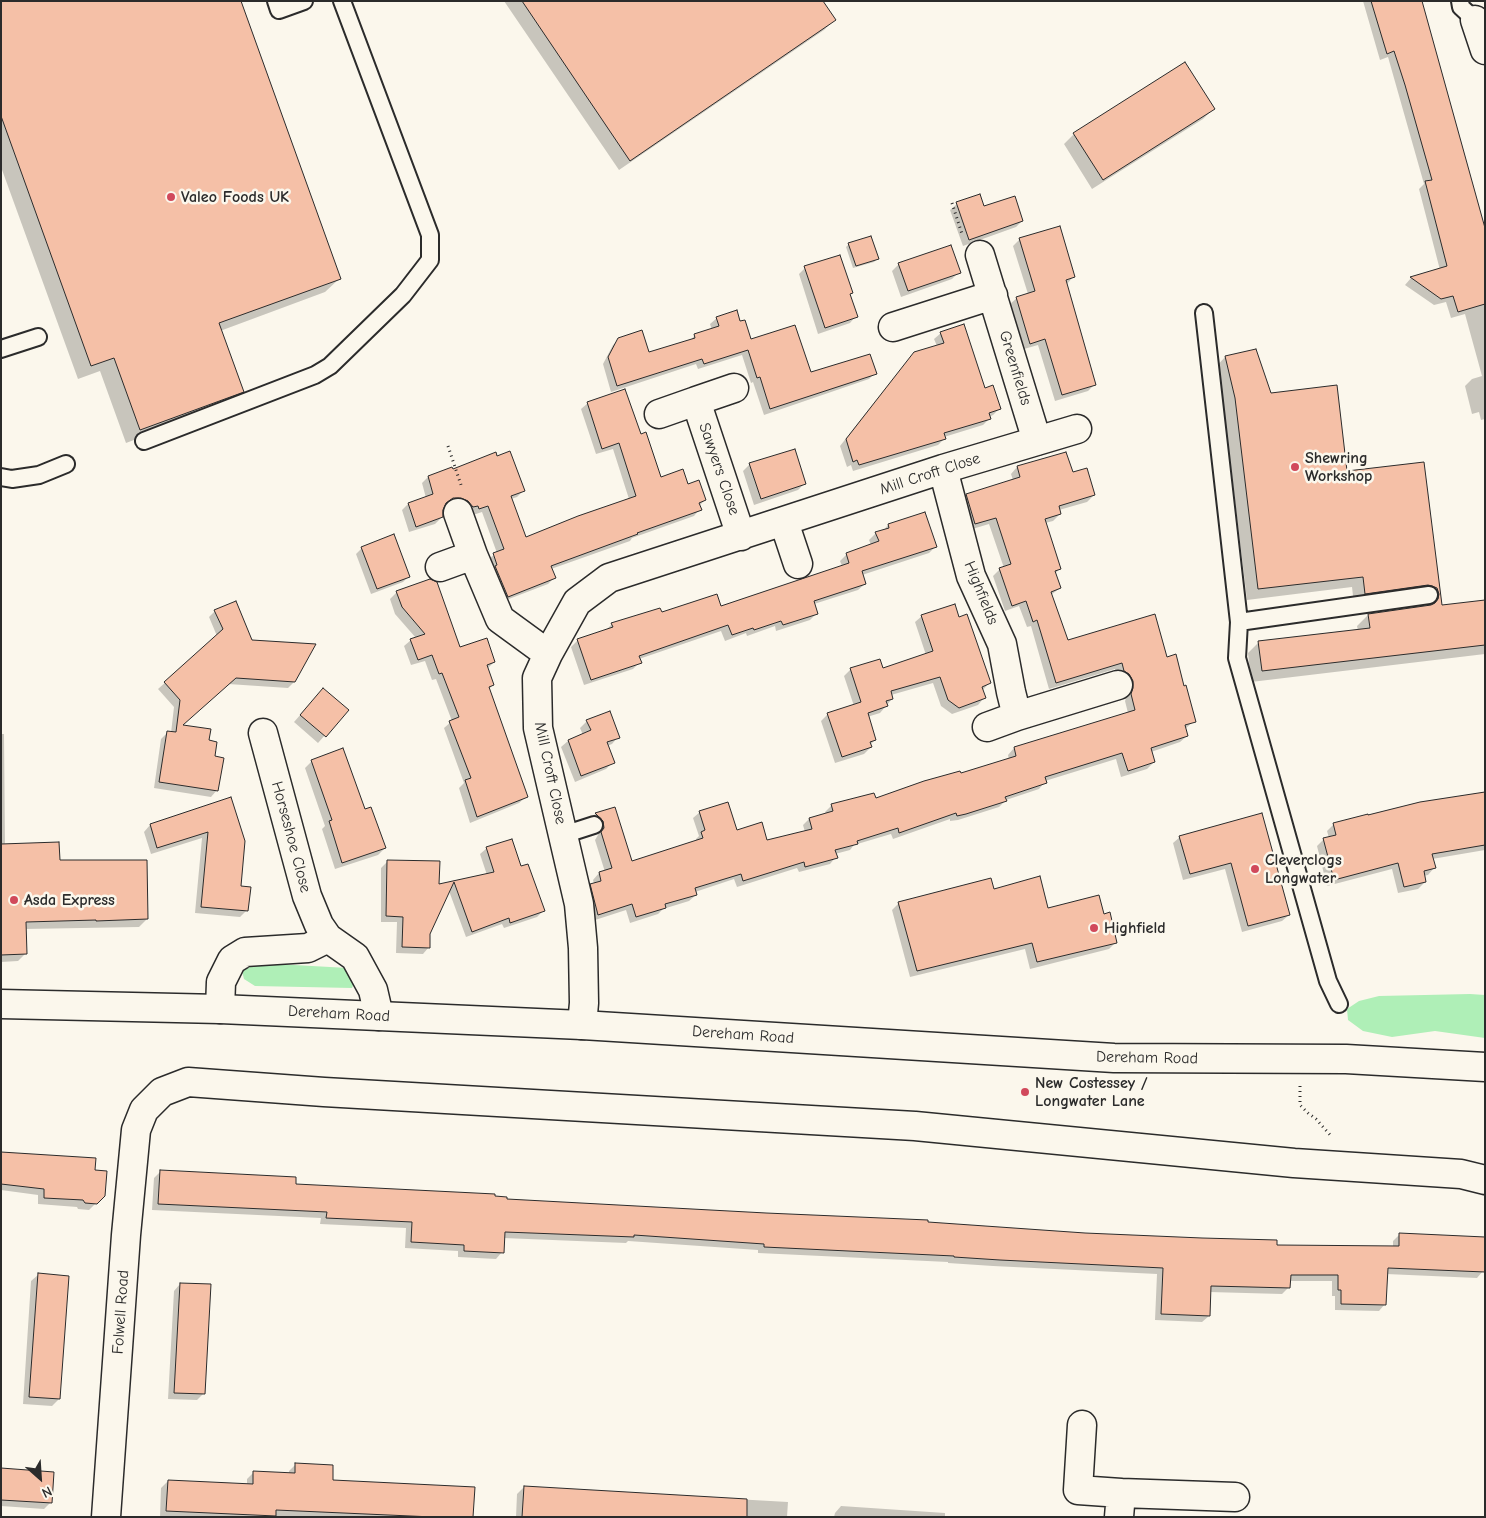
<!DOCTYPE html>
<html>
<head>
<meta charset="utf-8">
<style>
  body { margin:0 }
  #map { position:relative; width:1486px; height:1518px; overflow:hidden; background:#fbf7ec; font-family:"Comic Neue",sans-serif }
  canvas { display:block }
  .frame { position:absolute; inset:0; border:2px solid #2b2b2b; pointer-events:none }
  .north { position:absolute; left:15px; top:1453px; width:50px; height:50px; -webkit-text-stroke:4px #fbf7ec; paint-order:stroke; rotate:154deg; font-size:14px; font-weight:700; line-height:20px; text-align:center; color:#2b2b2b }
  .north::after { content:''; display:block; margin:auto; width:18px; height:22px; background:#2b2b2b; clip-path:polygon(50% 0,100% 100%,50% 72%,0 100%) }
</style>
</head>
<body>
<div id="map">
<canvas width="1486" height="1518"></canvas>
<div class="frame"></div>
<div class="north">N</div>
</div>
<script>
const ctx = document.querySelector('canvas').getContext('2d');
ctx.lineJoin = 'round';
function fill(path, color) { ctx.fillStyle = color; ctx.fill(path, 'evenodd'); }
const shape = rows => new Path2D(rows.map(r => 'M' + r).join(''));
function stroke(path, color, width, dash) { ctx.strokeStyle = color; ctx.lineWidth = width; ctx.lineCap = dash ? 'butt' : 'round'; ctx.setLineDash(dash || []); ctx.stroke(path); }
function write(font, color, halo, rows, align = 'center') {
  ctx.font = font + ' "Comic Neue",sans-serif'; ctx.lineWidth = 5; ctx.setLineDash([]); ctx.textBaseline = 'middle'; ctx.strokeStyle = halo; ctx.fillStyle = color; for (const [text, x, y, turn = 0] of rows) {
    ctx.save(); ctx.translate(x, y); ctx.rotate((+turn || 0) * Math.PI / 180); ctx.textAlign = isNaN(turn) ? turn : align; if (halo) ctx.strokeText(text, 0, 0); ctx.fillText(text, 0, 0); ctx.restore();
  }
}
fill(shape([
  [258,963,348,968,356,978,352,988,255,986,244,979,242,971],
  [1470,994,1485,995,1485,1038,1435,1031,1392,1037,1363,1031,1348,1020,1347,1009,1359,1001,1379,996]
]), '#afefb7');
fill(shape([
  [1,1,339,279,325,292,220,331,242,392,228,405,126,443,100,371,78,379,1,167],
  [504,1,822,1,834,20,824,30,619,170],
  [1363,1,1420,1,1485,235,1485,419,1481,420,1479,412,1472,414,1465,386,1472,379,1482,376,1465,314,1451,318,1446,302,1434,305,1405,285,1411,278,1440,270,1419,189,1424,184,1388,57,1380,60],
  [1213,109,1203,119,1092,189,1064,144,1074,134],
  [957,204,984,208,1022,221,1016,227,963,246,950,210],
  [1020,239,1073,277,1067,284,1094,385,1088,391,1055,401,1038,345,1024,349,1010,304,1017,298,1028,294,1013,246],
  [849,244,877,259,874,262,853,268,846,247],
  [899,264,959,272,952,279,901,297,892,271],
  [805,268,852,292,849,295,856,316,850,323,818,334,799,274],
  [717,318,739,323,750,340,810,374,875,373,869,379,764,415,753,382,751,383,742,355,698,369,696,364,611,392,603,364,613,345,619,339,648,354,690,341,695,335,712,330,710,324],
  [941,333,999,409,993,415,989,417,989,419,983,425,944,437,944,439,938,445,853,471,851,465,847,467,840,446,908,360,914,353,937,346,934,339],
  [1225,357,1270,395,1346,473,1423,463,1441,607,1485,602,1485,654,1251,682,1248,653,1259,642,1358,631,1357,626,1368,615,1428,606,1426,600,1354,605,1352,587,1247,600,1224,410,1214,369],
  [588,403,640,436,660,479,687,486,705,500,699,506,700,509,694,516,632,538,630,541,551,569,554,578,548,584,501,602,487,560,497,553,482,512,473,515,454,504,446,504,443,506,442,517,435,524,409,532,402,510,408,504,426,498,422,483,428,477,452,469,523,491,517,497,511,499,526,539,629,499,613,449,596,454,581,409],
  [750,464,805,483,798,490,754,505,743,471],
  [1017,467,1072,474,1094,495,1087,502,1059,510,1060,514,1053,521,1045,523,1060,568,1055,574,1060,588,1051,595,1067,641,1166,658,1194,721,1185,729,1187,736,1180,742,1151,752,1154,762,1147,769,1121,777,1116,759,1045,781,1045,782,1039,789,1006,800,999,807,958,820,950,821,950,819,893,839,891,834,854,845,850,850,835,854,836,857,830,864,799,872,797,868,737,887,734,879,695,892,696,895,689,901,663,909,658,914,630,923,626,910,592,921,584,892,591,885,594,884,593,880,599,873,605,872,595,840,598,835,597,828,589,821,595,814,614,809,631,862,696,842,696,839,699,836,693,818,700,812,736,832,766,842,805,832,803,825,809,819,826,814,825,812,832,805,875,800,960,775,1009,760,1008,755,1014,748,1128,713,1125,701,1127,696,1127,688,1118,678,1115,669,1049,689,1031,626,1027,627,1019,606,1005,611,993,576,1000,569,1004,568,989,524,969,530,960,502,967,496,1013,480,1011,474],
  [888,525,936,546,929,553,862,575,865,584,858,590,814,604,817,613,810,620,776,631,775,626,747,636,746,633,725,641,721,631,639,659,640,662,633,669,584,685,571,647,578,640,606,630,612,624,661,614,721,607,842,566,840,561,847,554,871,545,869,540,876,533,883,531],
  [362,548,409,576,403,582,371,594,356,554],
  [397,592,459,649,494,662,487,669,493,685,489,689,526,797,519,803,470,823,459,788,464,783,444,728,452,721,436,679,432,680,425,661,411,665,404,646,411,640,416,638,395,614,390,599],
  [215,611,252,641,294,682,288,688,228,684,181,726,214,757,217,790,211,797,154,788,161,739,168,732,171,733,174,707,158,689,217,636,209,617],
  [922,616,958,618,989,683,983,690,984,698,978,705,952,714,941,706,933,683,891,695,892,699,880,713,867,717,875,740,870,745,871,747,864,754,835,763,821,721,827,715,854,706,844,676,851,669,882,669,926,655,915,622],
  [323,689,347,710,318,743,294,722],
  [587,721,618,737,612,744,607,746,613,762,606,769,575,782,561,747,568,741,583,735,580,728],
  [1,734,4,734,5,845,147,919,139,927,25,929,25,954,18,961,1,962],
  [312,761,364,811,385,848,378,855,335,869,322,829,325,826,305,768],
  [1485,794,1485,850,1432,859,1434,868,1428,875,1423,876,1425,882,1418,889,1398,893,1392,869,1327,886,1317,846,1324,839,1329,838,1327,831,1334,824],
  [230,799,240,887,247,910,240,917,195,913,202,838,151,854,144,832,150,825],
  [1261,814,1289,915,1282,921,1242,932,1225,869,1183,880,1173,843,1180,837],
  [487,848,520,868,544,910,537,917,504,928,502,924,466,937,449,891,429,934,429,947,423,954,396,953,397,922,381,922,381,868,388,861,438,885,487,875,480,854],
  [993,890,1047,909,1103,915,1116,942,1109,949,1030,969,1025,949,910,977,892,910,899,903],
  [1,1154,93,1171,104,1195,89,1210,78,1209,77,1207,38,1204,38,1195,1,1190],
  [160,1172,294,1186,494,1198,505,1200,926,1223,1276,1246,1393,1247,1393,1241,1400,1234,1483,1271,1477,1278,1386,1274,1385,1304,1379,1311,1335,1310,1335,1296,1332,1296,1332,1281,1289,1281,1289,1287,1282,1294,1209,1292,1209,1316,1202,1322,1155,1320,1157,1274,993,1266,948,1263,948,1262,758,1253,758,1250,628,1241,626,1243,503,1238,502,1252,496,1259,458,1257,458,1251,405,1248,406,1228,320,1224,321,1218,152,1210,154,1178],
  [38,1275,59,1399,52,1406,23,1404,31,1281],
  [180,1284,204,1393,197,1400,168,1399,174,1291],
  [296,1464,331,1481,472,1517,160,1517,161,1488,168,1481,247,1485,247,1479,254,1472,289,1474,289,1471],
  [1,1470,51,1502,44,1509,1,1506],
  [524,1487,788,1502,787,1517,516,1517,517,1494],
  [841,1506,945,1513,945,1517,834,1517,835,1513]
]), '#0003');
const building = shape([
  [1,1,241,1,341,279,219,323,244,392,140,430,114,358,91,366,1,116,1,1],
  [522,1,823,1,836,20,630,161,522,1],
  [1371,1,1422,1,1485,228,1485,304,1458,312,1453,296,1441,299,1410,277,1447,266,1425,181,1432,180,1405,85,1394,51,1387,54,1371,1],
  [1185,62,1215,109,1103,180,1073,133,1185,62],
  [980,194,984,206,1015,196,1023,221,969,240,956,202,980,194],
  [1060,226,1075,277,1066,280,1096,385,1062,395,1045,339,1030,344,1016,297,1035,291,1019,238,1060,226],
  [871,236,879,259,856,266,848,243,871,236],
  [951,245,961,273,908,291,898,263,951,245],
  [840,255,853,293,850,294,858,317,825,328,804,266,840,255],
  [737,310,740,321,745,320,751,339,795,325,811,372,870,354,877,374,770,409,760,377,757,378,748,350,704,364,702,359,617,386,608,357,618,338,642,330,649,352,695,338,694,334,719,326,716,317,737,310],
  [964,324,985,388,993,385,1001,409,989,413,991,419,944,433,946,439,859,465,857,460,853,462,846,439,914,352,944,343,940,332,964,324],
  [1256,349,1271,393,1337,385,1347,471,1424,462,1442,605,1485,600,1485,645,1262,671,1258,641,1370,628,1368,614,1431,605,1435,603,1438,599,1439,594,1437,588,1432,586,1428,585,1365,594,1363,577,1258,589,1235,398,1225,356,1256,349],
  [625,389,641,434,646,432,661,477,683,469,688,484,699,480,706,500,699,503,702,510,637,533,638,534,551,566,556,578,508,597,495,566,497,565,493,553,504,549,488,506,479,509,478,506,473,507,468,501,461,498,453,498,446,503,443,510,443,517,416,527,408,503,433,494,428,476,452,467,453,469,496,452,497,456,510,451,525,491,511,496,526,537,578,516,636,496,619,443,602,449,587,402,625,389],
  [795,449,806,484,761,499,749,463,795,449],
  [1066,452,1073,472,1087,468,1095,495,1059,506,1061,514,1045,519,1061,569,1055,571,1061,588,1051,592,1068,640,1155,614,1167,657,1176,654,1184,686,1186,685,1196,722,1185,725,1188,736,1151,748,1155,762,1128,771,1122,753,1045,777,1047,783,1005,797,1007,801,966,814,957,816,956,813,899,833,898,828,857,841,858,844,835,850,838,858,805,867,804,862,743,881,741,874,695,888,697,895,665,904,666,908,636,917,632,904,598,915,590,884,601,881,599,872,612,868,601,832,604,828,603,821,595,813,615,807,632,861,703,838,701,832,705,830,699,811,728,802,737,830,762,822,767,840,812,829,809,818,833,811,831,804,874,793,876,798,924,781,960,771,961,773,1016,756,1014,747,1135,710,1131,694,1133,688,1133,681,1129,674,1124,671,1122,663,1056,683,1037,620,1033,622,1026,601,1012,606,999,568,1011,564,996,518,975,524,966,494,1020,477,1017,466,1066,452],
  [925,512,937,547,862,571,866,584,814,601,818,614,783,625,781,621,754,630,753,628,732,635,728,625,639,656,642,663,591,680,577,639,613,627,611,623,660,608,662,612,717,594,721,606,849,563,846,553,879,541,875,532,889,528,888,524,925,512],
  [394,534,410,577,377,589,361,547,394,534],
  [430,579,437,582,460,647,487,638,495,662,487,665,494,685,489,687,528,797,477,817,465,780,471,778,449,721,459,717,442,673,439,674,432,655,418,660,410,639,425,634,402,607,396,591,430,579],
  [236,601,252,640,316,644,295,682,236,678,183,725,211,729,209,740,217,742,215,756,224,758,218,791,159,782,167,731,176,732,180,700,164,682,223,629,214,610,236,601],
  [955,604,959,617,967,614,991,683,982,687,986,698,959,708,948,700,940,677,891,691,893,699,886,701,888,706,868,713,876,740,870,742,872,747,842,757,827,713,861,702,850,668,880,659,883,668,933,651,921,615,955,604],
  [323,688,349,710,326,737,300,715,323,688],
  [610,711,620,738,607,742,615,763,581,776,568,740,591,730,586,720,610,711],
  [343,748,365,809,371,807,386,848,342,863,329,821,332,820,311,760,343,748],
  [1485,792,1485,845,1432,854,1436,868,1424,871,1426,882,1404,887,1398,863,1334,880,1323,838,1336,835,1333,823,1368,814,1368,815,1420,802,1485,792],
  [231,797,245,841,241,886,251,887,248,911,201,907,208,832,157,848,150,824,231,797],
  [1262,813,1290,915,1248,926,1231,863,1190,874,1179,836,1262,813],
  [512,839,521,866,528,864,545,911,510,923,509,918,472,932,454,882,430,934,430,948,402,947,403,917,386,916,387,860,440,861,439,884,494,872,486,847,512,839],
  [59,842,60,860,147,860,148,919,96,921,96,920,26,922,27,954,1,955,1,844,59,842],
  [1040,876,1048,908,1099,895,1104,914,1110,912,1117,943,1037,962,1032,943,917,971,898,902,991,878,994,889,1040,876],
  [1,1152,96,1158,95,1170,107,1171,105,1196,97,1204,85,1203,83,1200,44,1198,44,1189,1,1184,1,1152],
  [160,1170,296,1177,296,1184,495,1194,495,1196,507,1197,507,1199,766,1213,928,1220,928,1222,1085,1233,1202,1238,1277,1240,1277,1245,1399,1246,1399,1233,1485,1237,1485,1272,1388,1268,1386,1305,1341,1304,1341,1290,1338,1290,1338,1275,1291,1275,1290,1288,1211,1286,1210,1316,1161,1314,1163,1268,1000,1260,954,1257,954,1256,764,1247,764,1244,634,1235,634,1237,505,1232,504,1253,464,1251,464,1245,411,1242,412,1222,326,1218,327,1212,158,1204,160,1170],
  [38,1273,69,1276,60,1399,29,1397,38,1273],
  [180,1283,211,1284,205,1394,174,1393,180,1283],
  [295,1463,333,1465,333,1480,475,1487,473,1517,433,1517,276,1510,276,1516,166,1511,168,1480,253,1484,253,1471,295,1473,295,1463],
  [1,1468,54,1472,52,1503,1,1500,1,1468],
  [524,1486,747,1499,747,1517,522,1517,524,1486]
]);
fill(building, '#f5c0a7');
stroke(building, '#2b2b2b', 1);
const service = shape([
  [276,1,279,10,304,1],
  [1460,1,1461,7,1475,20],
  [1204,313,1239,622,1237,658,1328,981,1339,1004],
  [1,349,38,337],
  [144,441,315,375,330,366,403,295,430,260,430,235,342,1],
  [1,477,12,479,39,475,66,464],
  [1239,622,1429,595],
  [563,835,594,825]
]);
const minor = shape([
  [1475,20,1485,50],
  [980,255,1037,441],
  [893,327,993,295],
  [696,401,734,388],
  [659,414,696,401,741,536],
  [943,469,971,576,1002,644,1011,692,1017,716,1118,685],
  [458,513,473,555,500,619,548,654],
  [784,522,798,564],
  [440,567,473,555],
  [987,727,1017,716],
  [263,733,307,896,319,925,328,938,355,957,373,990,379,1016],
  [220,1009,221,982,232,960,245,952,308,948,328,938],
  [582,1025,584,1003,583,948,579,904,538,728,537,678,548,654,577,602,609,578,943,469,1077,429],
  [1082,1425,1078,1490,1121,1493],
  [106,1517,126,1235,136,1130,144,1110,162,1092,188,1082,324,1092,915,1126,1294,1163,1461,1174,1485,1180],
  [1119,1517,1121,1493,1235,1497]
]);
const trunk = shape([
  [1,1004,220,1009,582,1025,1114,1058,1346,1059,1485,1067]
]);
stroke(service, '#2b2b2b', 20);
stroke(minor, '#2b2b2b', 31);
stroke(trunk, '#2b2b2b', 31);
stroke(shape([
  [952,203,962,234],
  [448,446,461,485],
  [1300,1086,1300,1105,1308,1113,1316,1119,1332,1137]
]), '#2b2b2b', 3, [1, 4]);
stroke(service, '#fbf7ec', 16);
stroke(minor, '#fbf7ec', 28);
stroke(trunk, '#fbf7ec', 28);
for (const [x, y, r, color] of [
  [171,197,5,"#d1495b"],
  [1295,467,5,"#d1495b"],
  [1255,869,5,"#d1495b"],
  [14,900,5,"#d1495b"],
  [1094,928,5,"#d1495b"],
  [1025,1092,5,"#d1495b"]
]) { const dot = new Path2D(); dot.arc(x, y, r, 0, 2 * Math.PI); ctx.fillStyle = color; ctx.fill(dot); stroke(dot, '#fbf7ec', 2); }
write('bold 16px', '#2b2b2b', '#fbf7ec', [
  ["Valeo Foods UK",181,197],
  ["Shewring",1305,458],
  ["Workshop",1305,476],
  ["Cleverclogs",1265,860],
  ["Longwater",1265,878],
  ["Asda Express",24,900],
  ["Highfield",1104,928],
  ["New Costessey /",1035,1083],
  ["Longwater Lane",1035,1101]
], 'left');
write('16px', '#2b2b2b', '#fbf7ec', [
  ["Greenfields",1015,368,73],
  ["Sawyers Close",719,469,71],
  ["Mill Croft Close",930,474,-18],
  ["Highfields",981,593,68],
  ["Mill Croft Close",550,773,78],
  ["Horseshoe Close",291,837,75],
  ["Dereham Road",339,1014,3],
  ["Dereham Road",743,1035,4],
  ["Dereham Road",1147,1058,1],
  ["Folwell Road",121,1312,-86]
]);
</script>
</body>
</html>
